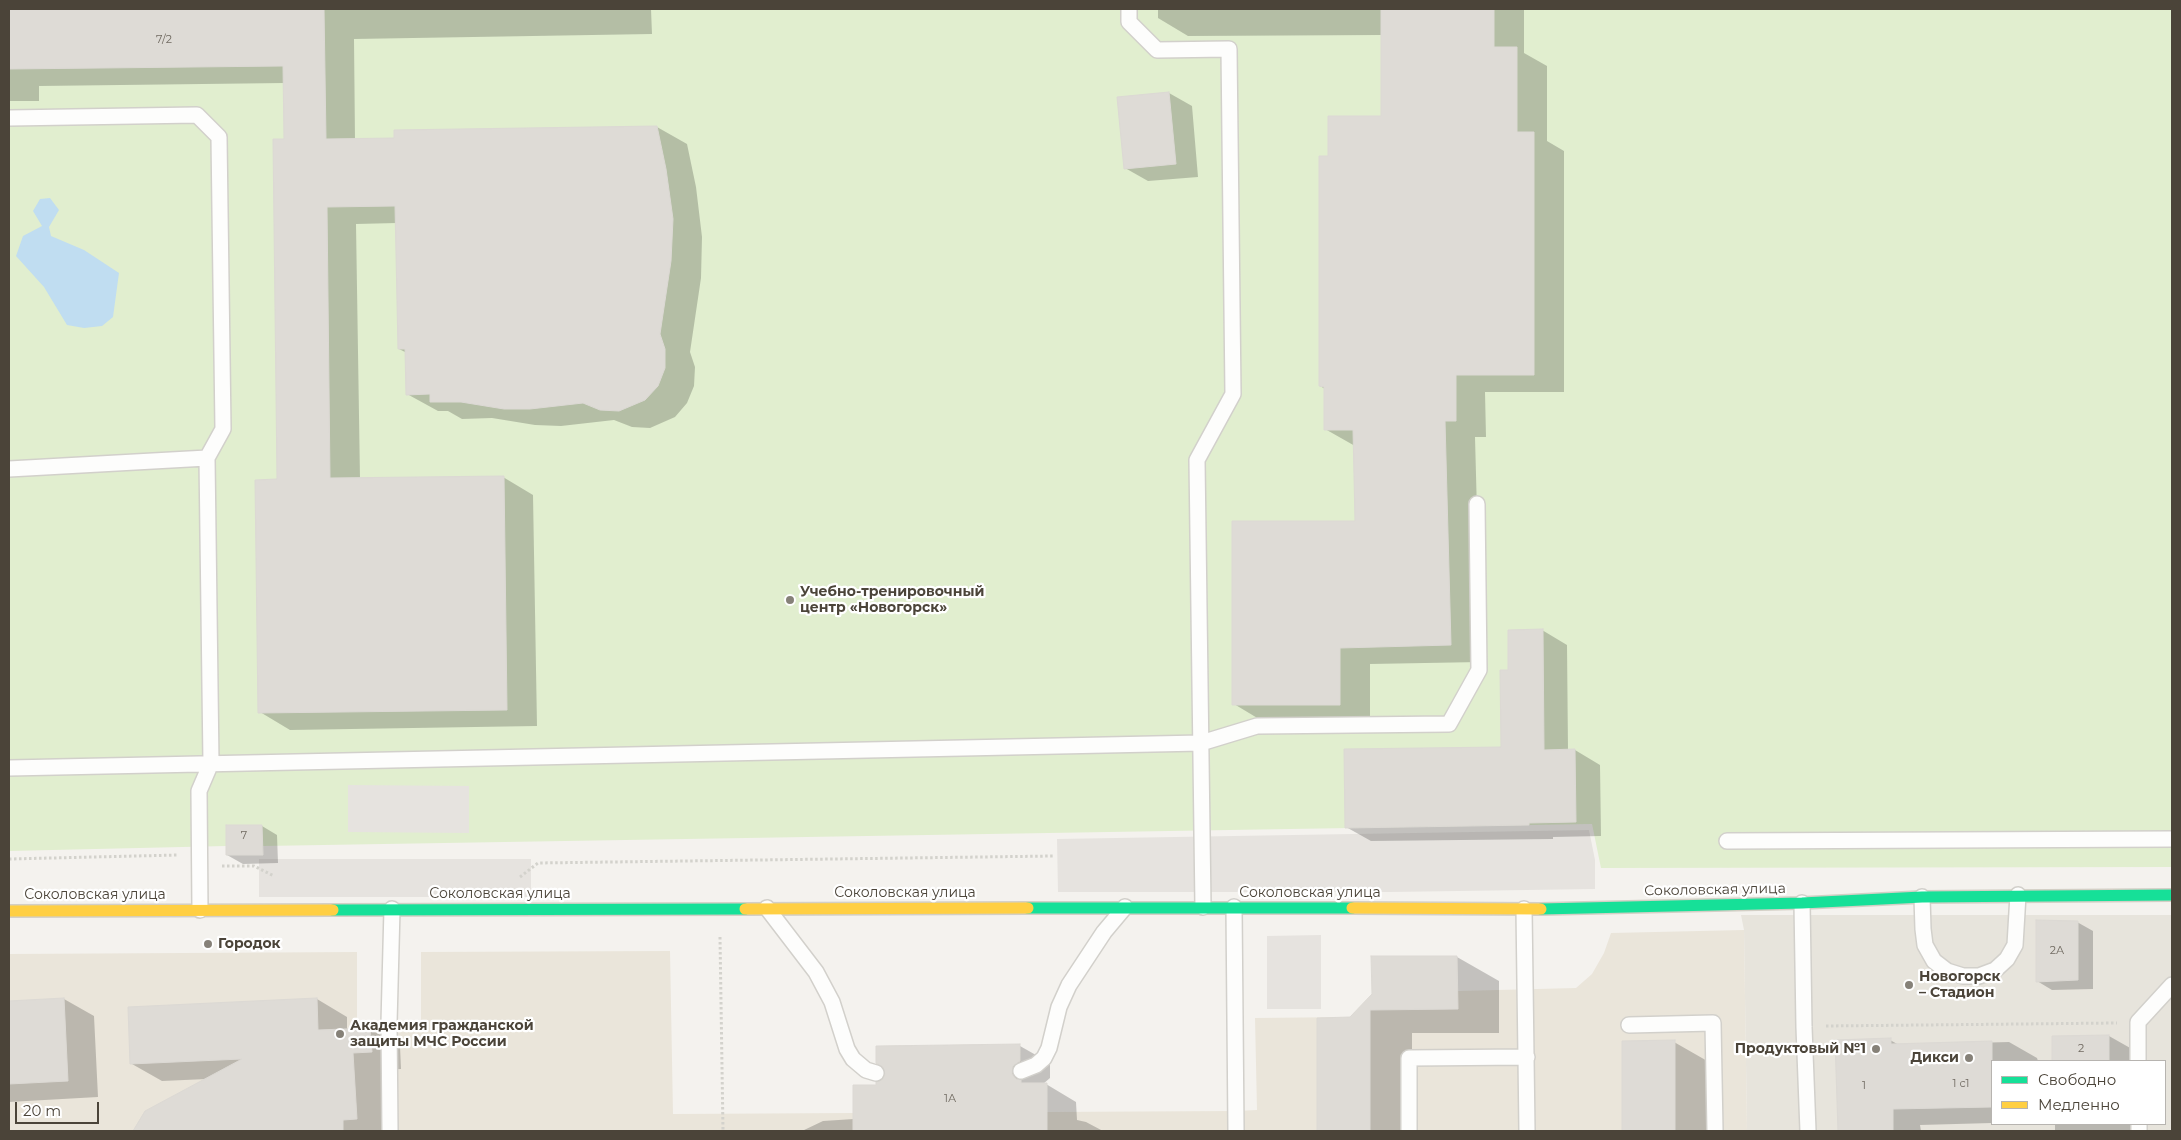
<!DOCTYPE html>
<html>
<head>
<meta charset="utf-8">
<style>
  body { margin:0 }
  #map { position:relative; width:2181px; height:1140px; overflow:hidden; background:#f4f2ee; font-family:Montserrat,sans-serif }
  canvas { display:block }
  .frame { position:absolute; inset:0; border:10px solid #4b4439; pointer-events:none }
  .legend { position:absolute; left:1991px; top:1060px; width:175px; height:65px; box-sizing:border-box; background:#fff; border:1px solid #b7b4b0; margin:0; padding:6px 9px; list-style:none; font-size:15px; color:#4b4439 }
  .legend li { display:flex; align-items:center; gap:10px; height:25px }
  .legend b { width:25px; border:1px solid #b7b4b0 }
  .scale { position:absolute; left:15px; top:1102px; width:84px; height:22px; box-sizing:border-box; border:2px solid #4b4439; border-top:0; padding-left:6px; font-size:15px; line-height:18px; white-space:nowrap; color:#4b4439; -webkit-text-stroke:4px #fff; paint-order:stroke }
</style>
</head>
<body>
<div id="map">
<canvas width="2181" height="1140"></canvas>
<div class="frame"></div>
<ul class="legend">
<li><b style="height:6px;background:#16e098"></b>Свободно</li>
<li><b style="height:6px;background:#ffcf43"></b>Медленно</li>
</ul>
<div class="scale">20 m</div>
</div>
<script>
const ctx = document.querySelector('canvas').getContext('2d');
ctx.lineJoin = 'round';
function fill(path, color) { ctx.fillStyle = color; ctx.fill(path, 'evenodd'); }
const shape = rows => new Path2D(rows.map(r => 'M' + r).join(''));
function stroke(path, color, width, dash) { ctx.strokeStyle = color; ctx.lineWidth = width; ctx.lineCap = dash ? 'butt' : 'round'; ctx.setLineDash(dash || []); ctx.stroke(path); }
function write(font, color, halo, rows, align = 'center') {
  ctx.font = font + ' Montserrat,sans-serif'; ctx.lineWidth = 4.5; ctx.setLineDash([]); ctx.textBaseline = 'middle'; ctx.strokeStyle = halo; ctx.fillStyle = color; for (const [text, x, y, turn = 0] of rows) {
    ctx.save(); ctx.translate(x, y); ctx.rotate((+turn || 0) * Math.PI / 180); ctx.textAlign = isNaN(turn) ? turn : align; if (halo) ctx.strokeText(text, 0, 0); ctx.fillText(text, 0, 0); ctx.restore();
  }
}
fill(shape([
  [1741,915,2172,915,2172,1131,1747,1131,1744,930],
  [1992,1061,2165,1061,2165,1124,1992,1124]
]), '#e7e4dc');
fill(shape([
  [1744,930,1747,1131,9,1131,9,954,357,952,357,1023,421,1023,421,952,670,951,673,1114,853,1113,853,1085,876,1085,876,1046,1020,1044,1021,1083,1047,1083,1047,1112,1236,1111,1257,1110,1255,1018,1350,1017,1372,994,1371,956,1457,956,1458,991,1576,988,1592,974,1604,953,1611,933]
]), '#eae5da');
fill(shape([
  [9,9,2172,9,2172,867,1601,868,1592,824,263,846,263,855,226,855,226,846,9,851]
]), '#e1eecf');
fill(shape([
  [348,785,469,786,469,833,348,832],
  [1589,830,1595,860,1595,889,1390,892,1058,892,1057,839],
  [259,859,531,859,531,897,259,897],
  [1321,935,1321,1009,1267,1009,1267,936]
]), '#e6e3df');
fill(shape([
  [50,198,59,210,49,227,51,236,84,250,119,273,113,317,102,326,84,328,67,325,44,287,16,256,23,236,42,226,33,211,40,199]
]), '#c0ddf1');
fill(shape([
  [9,9,651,9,652,34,354,39,355,140,657,127,687,144,696,187,702,237,701,278,690,352,695,367,694,386,687,403,675,417,650,428,632,427,614,420,561,426,535,425,492,418,462,419,448,411,438,411,407,394,407,353,399,349,397,223,356,224,360,479,503,477,533,495,537,726,290,730,260,712,278,480,286,140,285,83,39,86,39,101,9,101],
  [1158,9,1524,9,1524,53,1547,66,1547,141,1564,151,1564,392,1485,392,1486,437,1475,437,1481,662,1370,664,1370,721,1264,722,1234,704,1356,522,1355,446,1325,429,1325,389,1320,386,1329,157,1382,117,1382,35,1188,36,1158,18],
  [1169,93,1192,106,1198,177,1148,181,1125,168],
  [1542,630,1567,645,1568,750,1575,750,1600,765,1601,836,1553,837,1553,839,1371,841,1346,827,1503,748,1509,671],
  [262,826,277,835,278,863,243,864,227,855],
  [2077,922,2093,931,2093,989,2052,990,2037,981],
  [1373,957,1457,957,1499,981,1499,1033,1412,1033,1412,1131,1318,1131,1318,1019,1351,1018,1373,995],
  [64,999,94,1016,98,1097,9,1102,9,1002],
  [317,999,347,1017,347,1030,370,1029,400,1046,401,1069,383,1070,386,1131,134,1131,145,1112,207,1079,162,1081,132,1064],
  [2109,1036,2139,1053,2139,1061,2054,1061,2053,1037],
  [1890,1040,1899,1045,2009,1042,2037,1058,2038,1061,1992,1061,1992,1123,1920,1125,1921,1131,1839,1131,1837,1041],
  [1623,1042,1674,1042,1716,1066,1717,1131,1624,1131],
  [1020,1046,1050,1063,1050,1078,1043,1084,1046,1084,1076,1102,1077,1120,1086,1122,1103,1131,802,1131,823,1121,854,1119,886,1076,877,1047],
  [2055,1124,2140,1124,2140,1131,2055,1131]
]), '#0003');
const building = shape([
  [9,9,324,9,326,139,394,138,394,130,657,126,666,169,673,219,671,261,660,334,665,349,665,368,658,386,645,400,619,411,600,410,583,403,530,409,504,409,461,402,430,402,430,394,406,395,405,349,398,349,395,206,327,207,330,478,504,476,507,710,258,713,255,480,277,479,273,139,284,139,283,66,9,69,9,9],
  [1381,9,1494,9,1494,47,1517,47,1517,132,1534,132,1534,375,1456,375,1456,421,1445,421,1451,645,1340,648,1340,705,1232,705,1232,521,1355,521,1353,430,1324,430,1324,387,1319,386,1319,156,1328,156,1328,116,1381,116,1381,9],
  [1169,92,1176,164,1124,169,1117,97,1169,92],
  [1543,629,1544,750,1575,749,1576,822,1529,823,1529,825,1345,828,1344,749,1501,747,1500,670,1508,670,1508,630,1543,629],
  [226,825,262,825,263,855,226,855,226,825],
  [2036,920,2078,921,2078,980,2036,982,2036,920],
  [1371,956,1457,956,1458,1009,1370,1010,1370,1131,1317,1131,1317,1018,1350,1017,1372,994,1371,956],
  [64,998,68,1081,9,1084,9,1001,64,998],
  [317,998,318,1030,370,1028,372,1052,353,1053,357,1119,343,1120,343,1131,133,1131,145,1111,242,1059,130,1064,128,1007,317,998],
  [2109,1035,2109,1061,2052,1061,2052,1036,2109,1035],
  [1891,1038,1891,1044,1992,1041,1992,1107,1893,1109,1893,1131,1838,1131,1835,1040,1891,1038],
  [1675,1040,1675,1131,1622,1131,1622,1041,1675,1040],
  [1020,1044,1020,1061,1013,1066,1012,1074,1016,1079,1021,1080,1021,1083,1047,1083,1047,1131,853,1131,853,1085,876,1085,876,1082,882,1080,885,1075,883,1067,876,1063,876,1046,1020,1044]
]);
fill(building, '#dedbd6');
stroke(building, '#dcd9d4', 1);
const lane = shape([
  [1129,9,1129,22,1157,50,1229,49,1233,394,1197,460,1203,907],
  [9,118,197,115,219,137,223,429,207,458,211,763,199,791,200,910],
  [9,469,207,458],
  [9,768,1201,743,1257,726,1449,724,1479,670,1477,504],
  [1727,841,2172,839],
  [1922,897,1923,929,1925,945,1934,961,1947,971,1963,976,1979,976,1995,970,2007,959,2015,945,2018,895],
  [1802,903,1804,1027,1808,1131],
  [1234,907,1236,1131],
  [767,908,816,972,832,1002,847,1049,853,1059,866,1070,876,1073],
  [1524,909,1527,1131],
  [1629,1025,1713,1023,1715,1131],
  [2138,1061,2138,1022,2172,985],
  [1021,1071,1036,1065,1044,1058,1049,1048,1059,1007,1069,985,1104,932,1125,907],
  [2139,1124,2139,1131],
  [390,1131,389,1023,392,909],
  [1409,1131,1409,1058,1527,1057]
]);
const fast = shape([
  [1028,908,1352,908],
  [1541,909,1802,903,1922,897,2172,895],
  [333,910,745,909]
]);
const slow = shape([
  [1352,908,1541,909],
  [745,909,1028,908],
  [9,911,333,910]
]);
stroke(lane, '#d2d0cb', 18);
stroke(fast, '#d3cfc5', 14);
stroke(slow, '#d3cfc5', 14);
stroke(shape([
  [9,859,178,855],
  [222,866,254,866,274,876],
  [520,877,538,863,1053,856],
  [720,937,723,1131],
  [1826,1026,2117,1023]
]), '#d3d2cc', 3, [2.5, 2.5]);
stroke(lane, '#fdfdfc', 15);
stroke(fast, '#16e098', 11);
stroke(slow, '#ffcf43', 11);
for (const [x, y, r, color] of [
  [790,600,5,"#868178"],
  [208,944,5,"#868178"],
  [1909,985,5,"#868178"],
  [340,1034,5,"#868178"],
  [1876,1049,5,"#868178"],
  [1969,1058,5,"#868178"]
]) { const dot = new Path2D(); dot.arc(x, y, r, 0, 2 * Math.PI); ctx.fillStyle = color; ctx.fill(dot); stroke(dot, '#fff', 2); }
write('11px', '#706a61', null, [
  ["7/2",164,40],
  ["7",244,836],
  ["2А",2057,951],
  ["2",2081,1049],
  ["1 с1",1961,1084],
  ["1",1864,1086],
  ["1А",950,1099]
]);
write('bold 14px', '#4b4439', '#fff', [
  ["Учебно-тренировочный",800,592],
  ["центр «Новогорск»",800,608],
  ["Городок",218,944],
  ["Новогорск",1919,977],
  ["– Стадион",1919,993],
  ["Академия гражданской",350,1026],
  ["защиты МЧС России",350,1042],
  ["Продуктовый №1",1866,1049,"right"],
  ["Дикси",1959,1058,"right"]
], 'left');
write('14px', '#4b4439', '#fff', [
  ["Соколовская улица",1715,890,-1],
  ["Соколовская улица",905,893],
  ["Соколовская улица",1310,893],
  ["Соколовская улица",500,894],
  ["Соколовская улица",95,895]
]);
</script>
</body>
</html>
